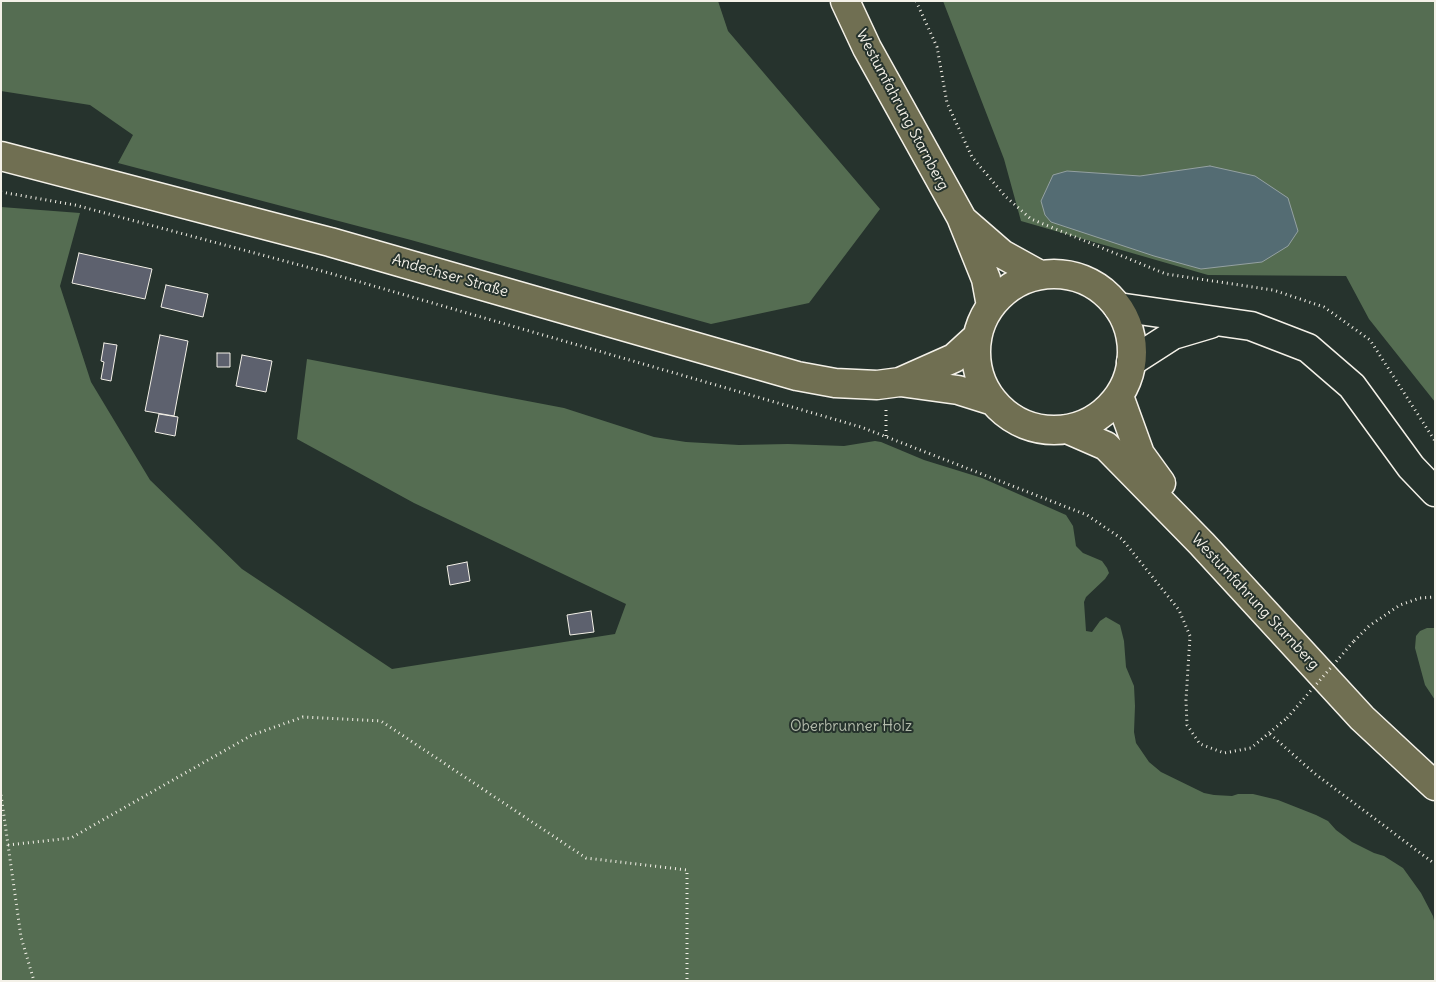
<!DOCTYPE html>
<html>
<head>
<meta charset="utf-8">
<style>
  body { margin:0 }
  #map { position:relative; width:1436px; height:982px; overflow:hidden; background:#26332d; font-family:Delius,sans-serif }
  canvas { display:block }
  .frame { position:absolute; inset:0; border:2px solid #f4f1e8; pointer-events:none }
</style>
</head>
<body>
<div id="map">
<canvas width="1436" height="982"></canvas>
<div class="frame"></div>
</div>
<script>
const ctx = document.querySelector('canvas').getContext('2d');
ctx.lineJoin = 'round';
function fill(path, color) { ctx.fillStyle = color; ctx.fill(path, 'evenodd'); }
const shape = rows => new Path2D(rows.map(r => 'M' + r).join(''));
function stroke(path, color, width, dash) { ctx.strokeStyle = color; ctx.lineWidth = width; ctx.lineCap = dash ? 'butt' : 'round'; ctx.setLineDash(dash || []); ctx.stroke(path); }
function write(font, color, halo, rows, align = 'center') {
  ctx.font = font + ' Delius,sans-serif'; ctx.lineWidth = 4; ctx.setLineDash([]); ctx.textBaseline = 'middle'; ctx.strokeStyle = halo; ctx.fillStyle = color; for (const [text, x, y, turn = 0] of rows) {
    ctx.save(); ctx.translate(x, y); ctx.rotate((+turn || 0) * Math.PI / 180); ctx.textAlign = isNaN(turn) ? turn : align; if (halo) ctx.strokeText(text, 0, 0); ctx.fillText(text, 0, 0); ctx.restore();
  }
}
fill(shape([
  [1,1,718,1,728,31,880,209,809,303,711,324,411,240,118,163,133,135,90,105,1,91],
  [943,1,1435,1,1435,402,1369,319,1346,276,1208,275,1021,221,1004,159],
  [1,207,80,213,60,286,91,382,150,480,242,569,392,669,615,634,626,604,414,503,297,439,307,359,564,408,654,437,686,442,739,445,788,444,844,446,875,441,881,442,924,460,982,478,1066,515,1073,526,1076,546,1083,553,1102,561,1107,568,1109,573,1105,579,1086,597,1084,602,1086,631,1092,632,1100,621,1106,617,1120,625,1124,641,1126,667,1134,686,1135,706,1134,732,1136,743,1149,762,1161,772,1204,793,1214,795,1232,796,1238,794,1253,794,1278,800,1316,815,1328,821,1336,830,1352,842,1374,853,1384,856,1403,868,1421,893,1433,916,1435,925,1435,981,1,981],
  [1427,628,1435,628,1435,700,1425,685,1415,648,1416,636,1420,631]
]), '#556d52');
const water = shape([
  [1210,166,1255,176,1288,198,1298,231,1288,246,1262,262,1201,269,1154,256,1051,222,1045,215,1041,201,1053,175,1067,171,1140,176,1210,166]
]);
fill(water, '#546c73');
stroke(water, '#94a1a2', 1);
const building = shape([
  [79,253,152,269,145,299,72,283,79,253],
  [166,285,208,294,203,317,161,307,166,285],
  [160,335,188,341,174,416,145,411,160,335],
  [104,343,117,345,111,381,101,379,104,362,101,361,104,343],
  [217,353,230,353,230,367,217,367,217,353],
  [242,355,272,361,266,392,236,386,242,355],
  [159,414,178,417,175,436,155,432,159,414],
  [467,562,470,581,450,585,447,566,467,562],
  [591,611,594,632,570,635,567,615,591,611]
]);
fill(building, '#5d616e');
stroke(building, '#f4f1e8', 1);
const minor = shape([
  [1118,307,1251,326,1308,348,1352,386,1411,467,1435,492],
  [1131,362,1173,335,1210,324]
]);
const major = shape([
  [845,1,867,48,961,217,986,279,991,306],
  [1,156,330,242,797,376,835,383,877,385,900,382,958,390,993,401],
  [964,221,1002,254,1040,275],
  '976 352a78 78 0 1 1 156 0a78 78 0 1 1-156 0Z',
  [900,382,954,358,977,337],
  [1119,396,1140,454,1161,483],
  [1067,429,1106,446,1202,544,1362,718,1435,786]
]);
stroke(minor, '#f4f1e8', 31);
stroke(major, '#f4f1e8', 31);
stroke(shape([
  [916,1,937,47,947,103,972,157,1005,196,1031,219,1166,274,1273,290,1324,307,1370,340,1435,441],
  [1,192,75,205,322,271,861,427,1087,515,1122,539,1179,610,1190,636,1186,700,1187,725,1200,744,1224,753,1251,748,1287,718],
  [886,410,886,437],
  [1354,641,1369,626,1400,605,1420,598,1435,597],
  [1270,734,1314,773,1435,864],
  [1,795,21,937,34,981],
  [8,845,71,838,252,735,303,717,381,721,586,858,687,870,687,981]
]), '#f4f1e8', 3, [1, 4]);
stroke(minor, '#26332d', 28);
stroke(major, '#706f52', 28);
stroke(shape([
  [1287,718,1354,641]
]), '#f4f1e8', 3, [1, 4]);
write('15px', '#f4f1e8', '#26332d', [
  ["Westumfahrung Starnberg",902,110,62],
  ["Andechser Straße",450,276,16],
  ["Westumfahrung Starnberg",1255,602,47]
]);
write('15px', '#b4bcac', '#26332d', [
  ["Oberbrunner Holz",851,727]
]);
</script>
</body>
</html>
